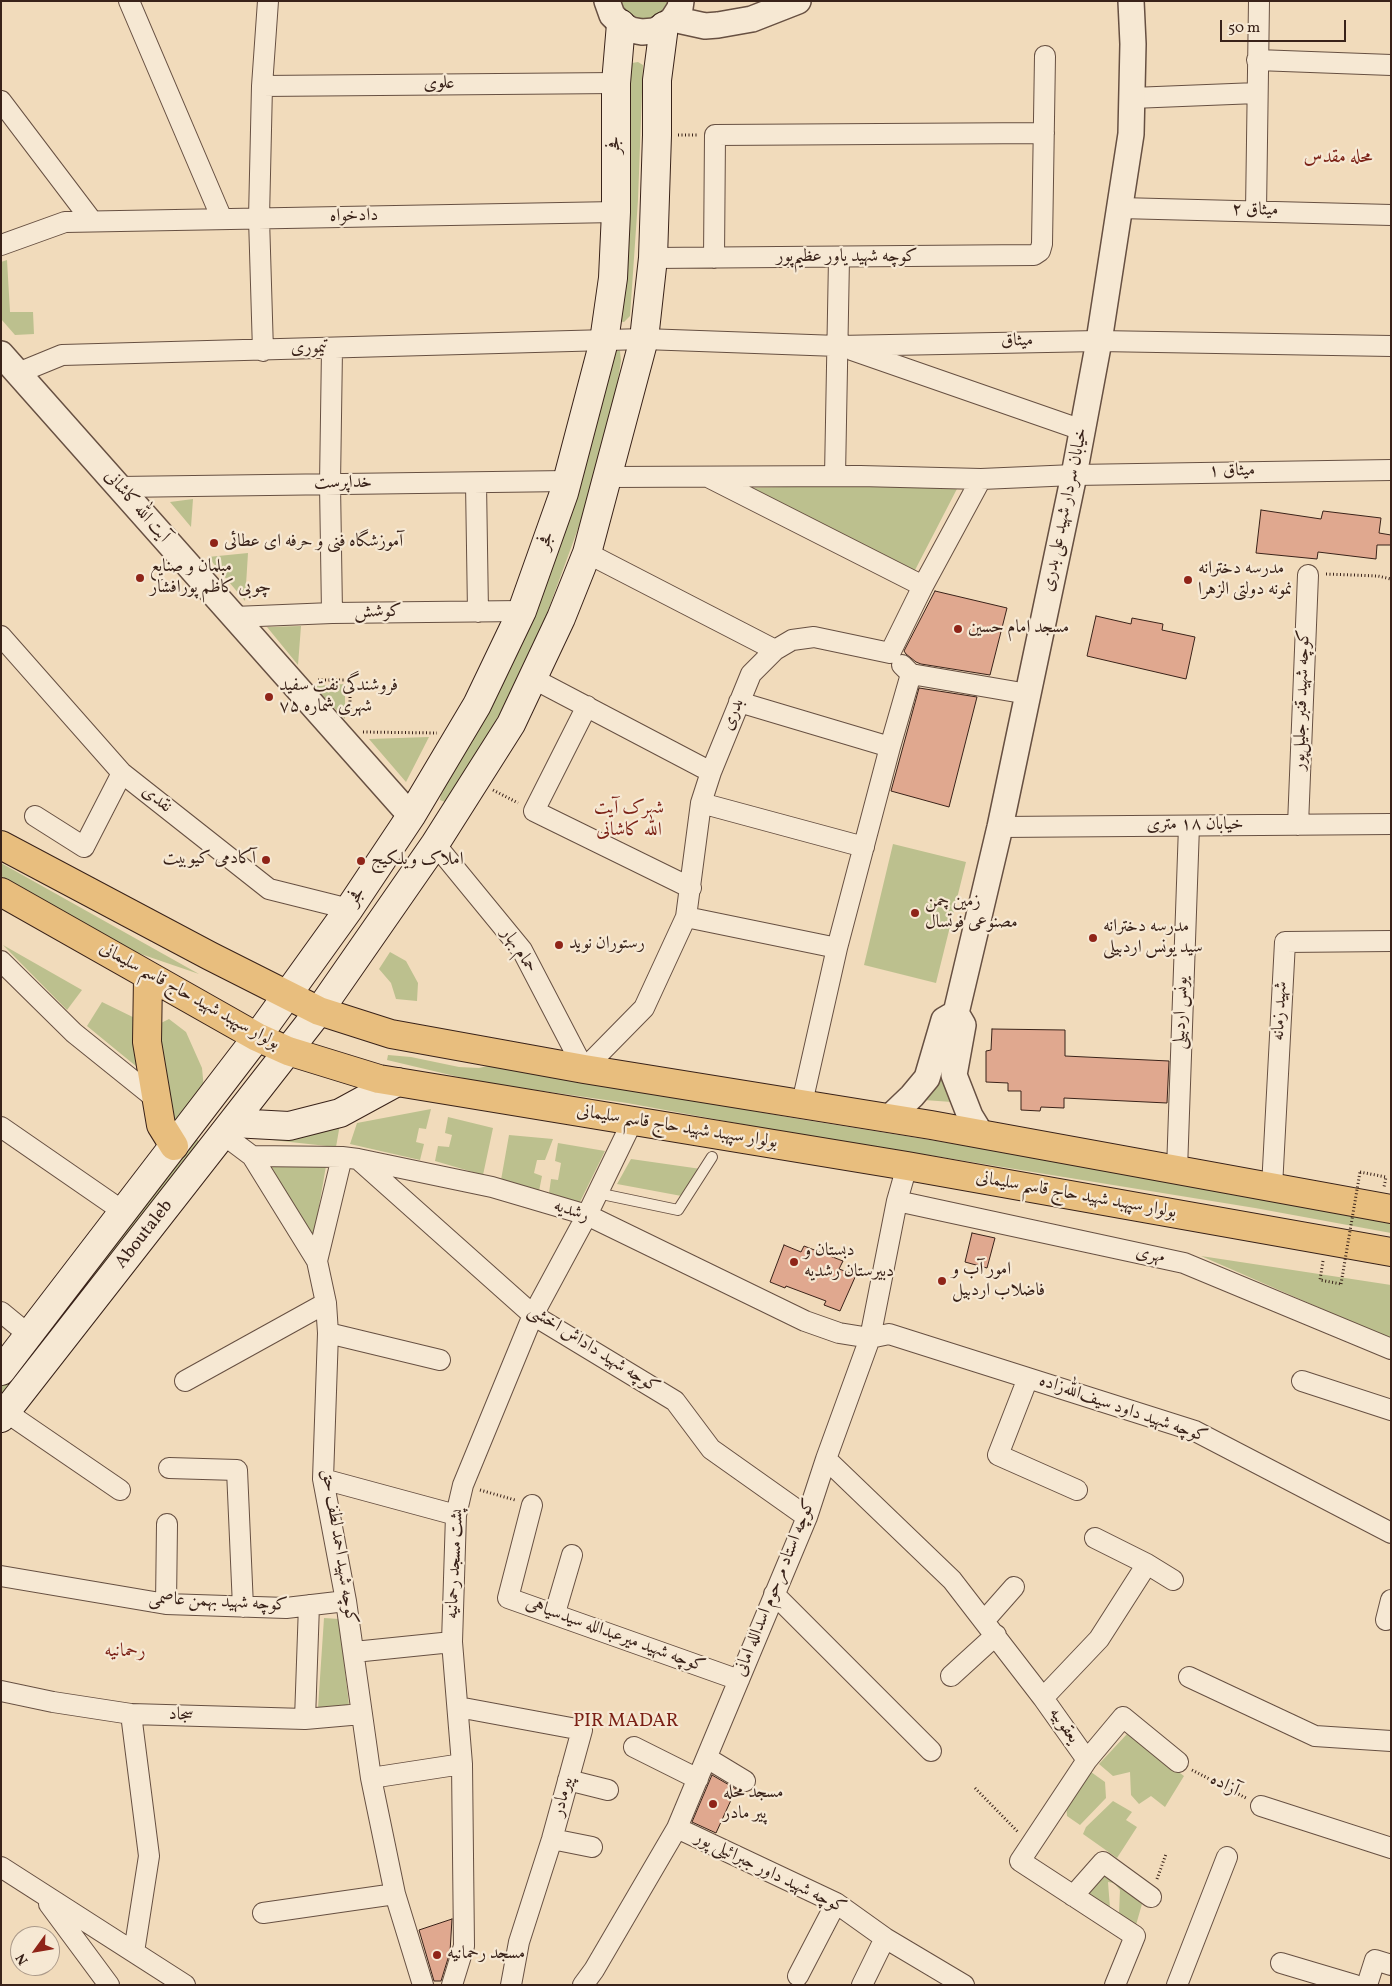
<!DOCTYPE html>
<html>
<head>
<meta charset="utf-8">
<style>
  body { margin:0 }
  #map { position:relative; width:1392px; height:1986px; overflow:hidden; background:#f1dbbb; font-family:Vollkorn,serif }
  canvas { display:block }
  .frame { position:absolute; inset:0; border:2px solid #392219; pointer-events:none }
  .north { position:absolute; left:10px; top:1926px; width:50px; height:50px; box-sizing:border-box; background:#f6e8d3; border:1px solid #aa9989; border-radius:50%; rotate:238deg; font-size:14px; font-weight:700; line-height:20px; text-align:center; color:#392219 }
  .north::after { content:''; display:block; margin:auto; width:18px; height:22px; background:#8f2418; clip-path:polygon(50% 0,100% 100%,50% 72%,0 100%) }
  .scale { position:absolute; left:1220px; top:20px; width:126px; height:22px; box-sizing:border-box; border:2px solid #392219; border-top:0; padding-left:6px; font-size:15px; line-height:18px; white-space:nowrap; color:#392219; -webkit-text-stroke:4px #f6e8d3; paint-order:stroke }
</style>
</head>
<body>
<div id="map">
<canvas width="1392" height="1986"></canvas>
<div class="frame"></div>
<div class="north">N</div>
<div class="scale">50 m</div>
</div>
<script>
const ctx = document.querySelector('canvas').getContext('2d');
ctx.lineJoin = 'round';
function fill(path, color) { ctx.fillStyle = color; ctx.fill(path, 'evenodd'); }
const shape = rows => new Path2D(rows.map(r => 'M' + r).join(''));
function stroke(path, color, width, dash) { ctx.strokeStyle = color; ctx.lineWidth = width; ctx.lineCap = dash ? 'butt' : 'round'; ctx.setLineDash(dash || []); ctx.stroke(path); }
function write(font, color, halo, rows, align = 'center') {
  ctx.font = font + ' Vollkorn,Amiri,serif'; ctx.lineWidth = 4.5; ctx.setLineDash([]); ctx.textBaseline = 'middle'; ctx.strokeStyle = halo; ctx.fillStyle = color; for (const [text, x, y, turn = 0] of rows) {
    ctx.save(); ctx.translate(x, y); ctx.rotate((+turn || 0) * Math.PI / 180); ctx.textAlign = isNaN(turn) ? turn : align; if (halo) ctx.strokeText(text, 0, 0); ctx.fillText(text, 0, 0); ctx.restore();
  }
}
fill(shape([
  [619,1,669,1,664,9,657,15,649,19,641,19,626,12],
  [638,62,643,65,638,200,630,316,624,322,616,321,625,205,631,74,632,63],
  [7,260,10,312,33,312,34,334,15,335,1,319,1,262],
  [613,349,620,351,621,361,614,405,590,496,546,616,503,708,452,796,445,802,440,800,441,792],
  [960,483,913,574,740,488],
  [193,499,191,527,170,502],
  [248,553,245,601,208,557],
  [301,626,298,665,267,627],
  [345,684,345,719,313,686],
  [429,737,406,782,369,739],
  [893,844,966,862,936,983,864,965],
  [1,863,199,974,126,949,1,876],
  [3,945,82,990,67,1010],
  [390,952,406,961,418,983,417,1001,396,999,391,983,379,969],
  [102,1002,141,1021,148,1076,87,1026],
  [169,1019,186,1032,202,1068,204,1089,181,1125,171,1123,164,1078,159,1024],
  [388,1055,411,1057,459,1067,479,1068,492,1065,799,1119,1012,1153,1391,1220,1391,1233,1255,1208,774,1130,627,1103,480,1082,387,1060],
  [943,1070,952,1102,924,1100],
  [431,1109,426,1129,419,1128,416,1142,424,1144,420,1160,350,1144,357,1123],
  [448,1117,493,1128,483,1175,435,1161,438,1146,449,1147,452,1135,445,1133],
  [340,1124,336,1147,272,1140],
  [509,1135,553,1139,545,1160,537,1160,534,1173,542,1176,539,1191,501,1180],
  [191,1139,198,1140,199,1144,1,1402,1,1387],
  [558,1143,605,1151,577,1208,549,1193,551,1179,558,1180,561,1163,555,1161],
  [631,1159,701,1169,687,1197,617,1184],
  [271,1166,326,1166,313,1241],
  [1201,1256,1391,1285,1391,1339],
  [324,1618,339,1619,349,1705,318,1708],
  [1127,1734,1184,1776,1165,1807,1151,1796,1139,1804,1131,1795,1130,1772,1113,1776,1099,1764],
  [1091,1772,1105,1782,1106,1798,1080,1825,1067,1816,1066,1803],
  [1113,1801,1132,1812,1126,1820,1137,1827,1117,1858,1083,1834,1086,1827],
  [1108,1870,1144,1897,1136,1925,1119,1913,1120,1890,1114,1883,1108,1882,1110,1908,1088,1894,1089,1889]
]), '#bcc08e');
const building = shape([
  [1261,510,1321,519,1323,511,1381,518,1379,533,1391,535,1391,545,1377,545,1376,559,1318,552,1317,559,1256,553,1261,510],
  [935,591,1007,608,990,675,921,664,916,662,906,654,904,651,935,591],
  [1096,616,1131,624,1132,618,1163,624,1162,630,1195,637,1186,679,1087,656,1096,616],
  [919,688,977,697,949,807,891,791,919,688],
  [992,1029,1065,1030,1065,1056,1169,1061,1167,1103,1064,1098,1064,1108,1041,1107,1040,1111,1021,1110,1021,1091,1008,1091,1008,1083,986,1082,986,1051,991,1050,992,1029],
  [972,1233,995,1238,987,1268,965,1262,972,1233],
  [784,1245,801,1252,804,1246,843,1261,839,1269,856,1275,840,1311,824,1305,826,1301,786,1286,785,1288,770,1282,784,1245],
  [712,1775,736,1789,716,1833,692,1822,712,1775],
  [452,1919,450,1952,441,1981,434,1981,419,1930,452,1919]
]);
fill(building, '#e0a88f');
stroke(building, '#392219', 1);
const service = shape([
  [597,1193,678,1210,712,1157]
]);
const minor = shape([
  [129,1,222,219],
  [1257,60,1391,65],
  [262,86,616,83],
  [1132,98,1257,93],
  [1,101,92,221],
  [1120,208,1391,215],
  [1256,211,1259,1],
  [1,245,65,222,616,212],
  [653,258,1034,255,1040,251,1042,244,1045,56],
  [714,258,715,135,1044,133],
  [332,349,330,484,332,613],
  [852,350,1082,430],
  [263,351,259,218,262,86,268,1],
  [18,373,62,355,644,339,838,346,1099,341,1391,346],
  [835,476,839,258],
  [608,477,860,476,981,479,1074,475,1391,470],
  [710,478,923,586],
  [476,483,478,612],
  [119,487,567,481],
  [587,553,775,650],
  [234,617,332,613,522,611],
  [1,636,122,773,269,889,349,909],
  [902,665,911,674,1028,694],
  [532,678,711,772],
  [739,702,890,747],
  [587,706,534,811,691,888],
  [701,803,864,847],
  [35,816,84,847,122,773],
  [1298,825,1308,575],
  [1000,827,1391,824],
  [435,844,522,950,584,1069,644,1008,686,917,701,803,711,772,751,674,775,650,792,640,814,637,890,653,923,586,981,479],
  [686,917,837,948],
  [1,961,74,1033,156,1099],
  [802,1103,837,948,890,747,911,674],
  [1,1127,124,1212],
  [224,1135,252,1156,317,1261,326,1303,328,1333,323,1479,346,1601,371,1778,395,1894,423,1985],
  [252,1156,342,1157,358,1159,492,1187,587,1215,805,1321,839,1333,870,1338,889,1334,1195,1431,1391,1533],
  [358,1159,533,1315,675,1401,711,1449,807,1517],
  [1177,1170,1189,826],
  [1272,1187,1285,942,1391,941],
  [897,1201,1184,1263,1391,1349],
  [317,1261,342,1157],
  [1,1312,29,1335],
  [328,1333,440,1360],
  [1028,1378,998,1455,1077,1490],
  [185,1381,326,1303],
  [1302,1381,1391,1410],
  [6,1412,120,1490],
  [826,1459,952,1580,1043,1698,1087,1760,1020,1861,1135,1936,1115,1985],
  [169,1468,237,1470,243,1607],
  [323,1479,456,1515],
  [532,1505,508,1598,739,1680],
  [1095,1538,1147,1564,1173,1580],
  [1,1576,166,1604,286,1608,346,1601],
  [774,1594,931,1751],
  [166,1604,167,1524],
  [555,1613,572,1555],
  [1386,1620,1391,1600],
  [984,1621,1014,1587],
  [354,1652,452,1642],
  [951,1676,996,1635],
  [1189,1677,1315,1736,1391,1741],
  [1,1691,53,1702,131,1714,305,1719,362,1714],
  [1043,1698,1099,1639,1147,1564],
  [458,1707,582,1730,552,1839,519,1942,511,1985],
  [131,1714,149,1856,134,1952],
  [305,1719,309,1605],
  [634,1747,698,1779],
  [707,1758,745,1781],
  [1087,1760,1123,1717,1178,1762],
  [371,1778,462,1764],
  [568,1780,608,1790],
  [1261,1806,1391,1848],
  [677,1828,836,1903,885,1938,964,1985],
  [552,1839,592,1847],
  [1,1867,185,1985],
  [1073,1896,1103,1862,1151,1897],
  [49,1904,109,1985],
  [263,1913,395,1894],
  [1281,1963,1355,1985],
  [798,1976,836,1903],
  [452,1985,464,1946,462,1764,452,1642,456,1515,463,1485,533,1315,587,1215,633,1120],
  [583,1985,594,1970,677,1828,807,1517,826,1459,870,1338,897,1201,907,1166],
  [862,1985,885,1938],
  [1177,1985,1227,1857],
  [1367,1985,1375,1960,1391,1965]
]);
const tertiary = shape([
  [607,1,612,15,621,24,631,30,642,32,654,31,664,26,673,19,680,8,681,1],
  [673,19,705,26,718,25,752,19,798,1],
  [1,354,411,816],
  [956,1013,963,1025,954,1075,970,1116,981,1134],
  [889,1118,912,1096,927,1078,944,1020,956,1013,1000,827,1074,475,1099,341,1131,134,1133,44,1131,1]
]);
const secondary = shape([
  [233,1123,289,1126,340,1113,397,1082],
  [1,1371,257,1037,349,909,411,816,477,705,522,611,564,493,604,341,613,278,616,212,616,83,621,24],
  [1,1418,319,1011,435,844,511,724,561,618,587,553,644,339,653,258,657,135,657,80,664,26]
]);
const primary = shape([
  [1,845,210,956,319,1011,391,1034,584,1069,931,1125,1391,1209],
  [1,892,257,1037,288,1051,379,1079,907,1166,1391,1252],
  [148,977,147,1042,161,1125,174,1146]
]);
stroke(service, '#675042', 12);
stroke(minor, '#675042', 22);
stroke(tertiary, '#675042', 28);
stroke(secondary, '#392219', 30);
stroke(primary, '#392219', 30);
stroke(shape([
  [678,135,697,135],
  [1326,574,1378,576,1391,579],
  [318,680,350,680,350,717],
  [363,732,437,733],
  [493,790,518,803],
  [1360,1172,1386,1177,1384,1187],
  [1323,1261,1320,1280,1341,1284],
  [480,1490,515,1500],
  [1192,1770,1246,1798],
  [975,1788,1018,1832],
  [1157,1879,1166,1854]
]), '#392219', 3, [1, 2.5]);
stroke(service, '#f6e8d3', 10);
stroke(minor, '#f6e8d3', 20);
stroke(tertiary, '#f6e8d3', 25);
stroke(secondary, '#f6e8d3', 28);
stroke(primary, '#e8be7e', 28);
stroke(shape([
  [1341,1284,1360,1172]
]), '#392219', 3, [1, 2.5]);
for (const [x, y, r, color] of [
  [214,543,5,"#8f2418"],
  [140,578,5,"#8f2418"],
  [1188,580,5,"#8f2418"],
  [958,629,5,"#8f2418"],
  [269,697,5,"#8f2418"],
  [266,860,5,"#8f2418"],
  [361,861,5,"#8f2418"],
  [915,913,5,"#8f2418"],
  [1093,938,5,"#8f2418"],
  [559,945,5,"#8f2418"],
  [794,1262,5,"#8f2418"],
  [942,1281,5,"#8f2418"],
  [713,1804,5,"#8f2418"],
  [437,1955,5,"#8f2418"]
]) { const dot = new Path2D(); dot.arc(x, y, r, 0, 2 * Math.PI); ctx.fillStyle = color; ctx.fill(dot); stroke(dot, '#f6e8d3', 2); }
write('18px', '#392219', '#f6e8d3', [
  ["علوی",439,85],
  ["فجر",616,145,-90],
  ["میثاق ۲",1255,211,1],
  ["دادخواه",354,217,-1],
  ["کوچه شهید یاور عظیم‌پور",847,258],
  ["میثاق",1017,342,-1],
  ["تیموری",309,349,-1],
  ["میثاق ۱",1232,472,-1],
  ["خداپرست",343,484,-1],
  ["آیت الله کاشانی",136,507,49],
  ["خیابان سردار شهید علی بدری",1066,510,-78],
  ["فجر",547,541,-70],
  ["کوشش",378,613,-1],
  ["کوچه شهید قنبر جلیل‌پور",1303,700,-88],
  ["بدری",734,715,-68],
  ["نقدی",156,800,38],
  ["خیابان ۱۸ متری",1195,826],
  ["فجر",357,897,-56],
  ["حمام بهار",518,951,56],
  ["بولوار سپهبد شهید حاج قاسم سلیمانی",189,997,29],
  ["شهید زمانه",1281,1011,-87],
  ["یونس اردبیلی",1182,1013,-88],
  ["بولوار سپهبد شهید حاج قاسم سلیمانی",677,1128,9],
  ["بولوار سپهبد شهید حاج قاسم سلیمانی",1076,1196,10],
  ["رشدیه",571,1212,19],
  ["Aboutaleb",145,1235,-52],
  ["مهری",1150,1256,12],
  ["کوچه شهید داداش اخشی",593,1350,32],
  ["کوچه شهید داود سیف‌الله‌زاده",1123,1410,19],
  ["کوچه شهید احمد لطف حق",338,1547,81],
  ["پشت مسجد رحمانیه",456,1564,-87],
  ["کوچه استاد مرحوم اسدالله امانی",776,1588,-68],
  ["کوچه شهید بهمن عاصمی",218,1603,3],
  ["کوچه شهید میرعبدالله سیدسیاهی",615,1636,20],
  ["سجاد",181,1716,2],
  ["یعقوبیه",1063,1726,55],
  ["آزاده",1224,1786,28],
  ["پیرمادر",564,1797,-75],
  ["کوچه شهید داور جبرائیلی پور",770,1874,26]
]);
write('18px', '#392219', '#f6e8d3', [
  ["آموزشگاه فنی و حرفه ای عطائی",224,543],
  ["مبلمان و صنایع",150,568],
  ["چوبی کاظم پورافشار",150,589],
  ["مدرسه دخترانه",1198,570],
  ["نمونه دولتی الزهرا",1198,591],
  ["مسجد امام حسین",968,629],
  ["فروشندگی نفت سفید",279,687],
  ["شهری شماره ۷۵",279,708],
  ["آکادمی کیوبیت",256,860,"right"],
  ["املاک ویلکیج",371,861],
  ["زمین چمن",925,903],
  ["مصنوعی فوتسال",925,924],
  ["مدرسه دخترانه",1103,928],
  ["سید یونس اردبیلی",1103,949],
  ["رستوران نوید",569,945],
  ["دبستان و",804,1252],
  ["دبیرستان رشدیه",804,1273],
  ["امور آب و",952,1271],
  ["فاضلاب اردبیل",952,1292],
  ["مسجد محله",723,1794],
  ["پیر مادر",723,1815],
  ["مسجد رحمانیه",447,1955]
], 'left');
write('19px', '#7a1f14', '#f6e8d3', [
  ["محله مقدس",1338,159],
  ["شهرک آیت",629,810],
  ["الله کاشانی",629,832],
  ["رحمانیه",125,1653],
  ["PIR MADAR",626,1723]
]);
</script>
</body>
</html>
